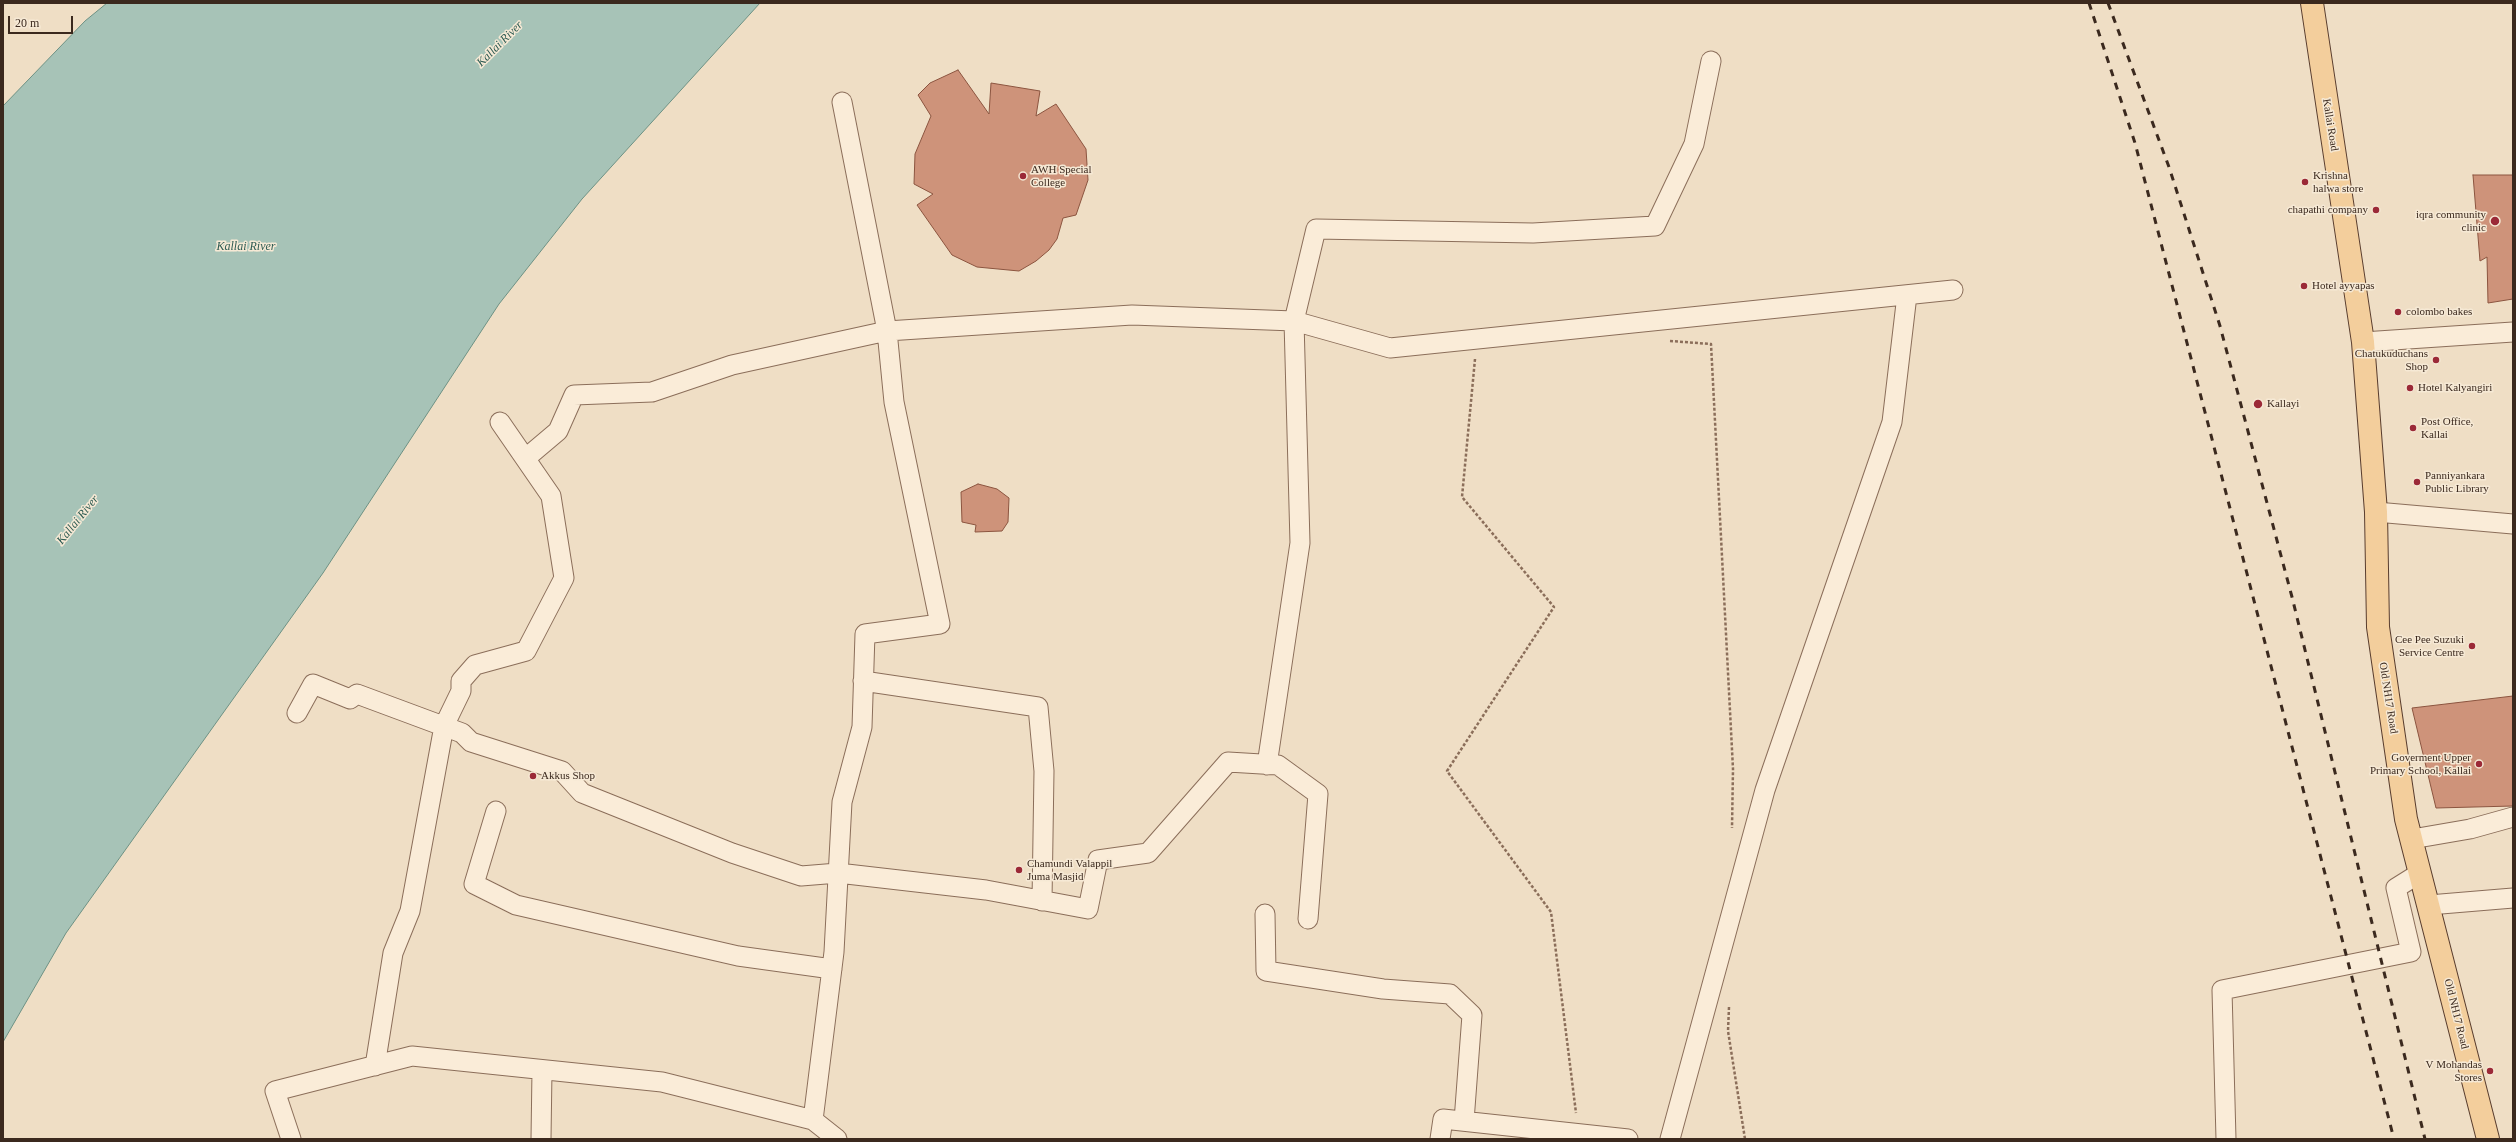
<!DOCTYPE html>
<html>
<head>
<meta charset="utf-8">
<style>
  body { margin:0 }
  #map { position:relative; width:2516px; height:1142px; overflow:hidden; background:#efdec5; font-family:"Times New Roman",serif }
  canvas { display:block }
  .frame { position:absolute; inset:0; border:4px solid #3b291e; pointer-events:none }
  .scale { position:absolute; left:8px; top:16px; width:65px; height:18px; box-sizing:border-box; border:2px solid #3b291e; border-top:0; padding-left:5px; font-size:12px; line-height:14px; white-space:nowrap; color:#3b291e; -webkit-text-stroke:3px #f6e9d5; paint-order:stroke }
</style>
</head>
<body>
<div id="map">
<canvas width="2516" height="1142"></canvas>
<div class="frame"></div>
<div class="scale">20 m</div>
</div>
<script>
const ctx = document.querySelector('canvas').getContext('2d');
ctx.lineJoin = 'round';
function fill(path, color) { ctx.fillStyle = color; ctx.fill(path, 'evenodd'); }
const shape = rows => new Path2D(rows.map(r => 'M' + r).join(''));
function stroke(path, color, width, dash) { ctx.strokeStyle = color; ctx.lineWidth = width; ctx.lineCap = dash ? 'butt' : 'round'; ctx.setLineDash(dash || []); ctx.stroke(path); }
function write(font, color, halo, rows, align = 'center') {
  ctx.font = font + ' "Times New Roman",serif'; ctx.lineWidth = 3; ctx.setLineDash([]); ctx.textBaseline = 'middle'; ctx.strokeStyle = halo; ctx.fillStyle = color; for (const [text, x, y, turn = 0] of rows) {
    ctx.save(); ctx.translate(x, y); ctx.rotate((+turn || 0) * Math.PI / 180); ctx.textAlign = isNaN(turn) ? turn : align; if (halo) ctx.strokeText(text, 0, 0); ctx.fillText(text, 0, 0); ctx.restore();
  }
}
const water = shape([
  [107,3,760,3,582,199,499,304,323,573,66,933,3,1042,3,106,85,21,107,3]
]);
fill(water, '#a7c3b7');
stroke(water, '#6d9184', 1);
const building = shape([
  [958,70,989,114,991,83,1040,91,1036,116,1056,104,1086,149,1088,180,1076,215,1063,218,1057,239,1049,250,1036,261,1019,271,977,267,952,255,917,205,933,194,914,184,915,154,931,116,918,95,930,83,958,70],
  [2473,175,2513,175,2513,299,2488,303,2487,257,2480,261,2473,175],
  [978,484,997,489,1009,498,1008,522,1002,531,975,532,976,525,962,522,961,492,978,484],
  [2513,696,2513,806,2436,808,2412,708,2513,696]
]);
fill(building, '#ce937a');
stroke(building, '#8b543f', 1);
const minor = shape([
  [2363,342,2513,332],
  [526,458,558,431,574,395,652,392,732,365,887,331,842,102],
  [2376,512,2513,524],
  [863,681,1038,707,1044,771,1042,901],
  [297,713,313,684,350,699,357,694,462,733,471,742,562,771,582,793,732,853,801,876,838,873,986,890,1088,909,1098,860,1148,853,1228,762,1278,765,1318,794,1308,919],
  [1267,765,1300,543,1294,321,1390,348,1953,290],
  [496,811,474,884,516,905,738,956,832,969],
  [2412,839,2470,829,2513,817],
  [2429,905,2513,898],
  [1265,914,1266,971,1383,989,1450,994,1472,1015,1464,1121],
  [375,1066,393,953,410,911,444,726,461,691,461,681,475,665,526,651,564,578,551,496,500,422],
  [813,1120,837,1139],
  [291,1139,275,1091,412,1056,662,1082,813,1120,834,952,842,802,862,727,865,634,940,624,894,402,887,331,1132,315,1294,321,1316,229,1533,233,1655,226,1694,144,1711,61],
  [541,1139,542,1070],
  [1440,1139,1443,1119,1628,1139],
  [1670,1139,1765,790,1892,422,1907,295],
  [2226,1139,2222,990,2411,952,2396,888,2420,873]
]);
const primary = shape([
  [2312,3,2363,342,2376,512,2378,627,2406,819,2488,1139]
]);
stroke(minor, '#8b6e5a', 21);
stroke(primary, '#593d2e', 24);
stroke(shape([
  [1670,341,1711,344,1733,769,1732,828],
  [1475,359,1462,497,1554,607,1447,771,1551,912,1576,1113],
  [1729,1007,1728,1031,1745,1139]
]), '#8b6e5a', 2.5, [3, 2]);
stroke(minor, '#faecd8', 19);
stroke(primary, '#f3ce9c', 22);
stroke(shape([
  [2089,3,2135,143,2394,1139],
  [2108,3,2169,167,2220,326,2292,597,2425,1139]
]), '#3b291e', 3, [7, 7]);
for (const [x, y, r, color] of [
  [1023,176,4,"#9b2937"],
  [2305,182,4,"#9b2937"],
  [2376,210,4,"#9b2937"],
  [2495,221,5,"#9b2937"],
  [2304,286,4,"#9b2937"],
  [2398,312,4,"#9b2937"],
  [2436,360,4,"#9b2937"],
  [2410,388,4,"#9b2937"],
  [2258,404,5,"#9b2937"],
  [2413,428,4,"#9b2937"],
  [2417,482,4,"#9b2937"],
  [2472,646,4,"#9b2937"],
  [2479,764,4,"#9b2937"],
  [533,776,4,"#9b2937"],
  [1019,870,4,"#9b2937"],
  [2490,1071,4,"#9b2937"]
]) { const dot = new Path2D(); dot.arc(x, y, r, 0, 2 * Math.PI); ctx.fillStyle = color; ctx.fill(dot); stroke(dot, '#f6e9d5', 1.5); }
write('11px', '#3b291e', '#f6e9d5', [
  ["Kallai Road",2330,125,81],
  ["Old NH17 Road",2388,698,81],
  ["Old NH17 Road",2456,1014,76]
]);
write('11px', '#3b291e', '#f6e9d5', [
  ["AWH Special",1031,170],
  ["College",1031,183],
  ["Krishna",2313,176],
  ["halwa store",2313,189],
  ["chapathi company",2368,210,"right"],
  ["iqra community",2486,215,"right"],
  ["clinic",2486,228,"right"],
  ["Hotel ayyapas",2312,286],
  ["colombo bakes",2406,312],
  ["Chatukuduchans",2428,354,"right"],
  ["Shop",2428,367,"right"],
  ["Hotel Kalyangiri",2418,388],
  ["Kallayi",2267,404],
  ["Post Office,",2421,422],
  ["Kallai",2421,435],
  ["Panniyankara",2425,476],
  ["Public Library",2425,489],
  ["Cee Pee Suzuki",2464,640,"right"],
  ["Service Centre",2464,653,"right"],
  ["Goverment Upper",2471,758,"right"],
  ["Primary School, Kallai",2471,771,"right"],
  ["Akkus Shop",541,776],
  ["Chamundi Valappil",1027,864],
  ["Juma Masjid",1027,877],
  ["V Mohandas",2482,1065,"right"],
  ["Stores",2482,1078,"right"]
], 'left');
write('italic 12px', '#2d5b52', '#f6e9d5', [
  ["Kallai River",500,44,-45],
  ["Kallai River",246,247],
  ["Kallai River",78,520,-51]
]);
</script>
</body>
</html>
